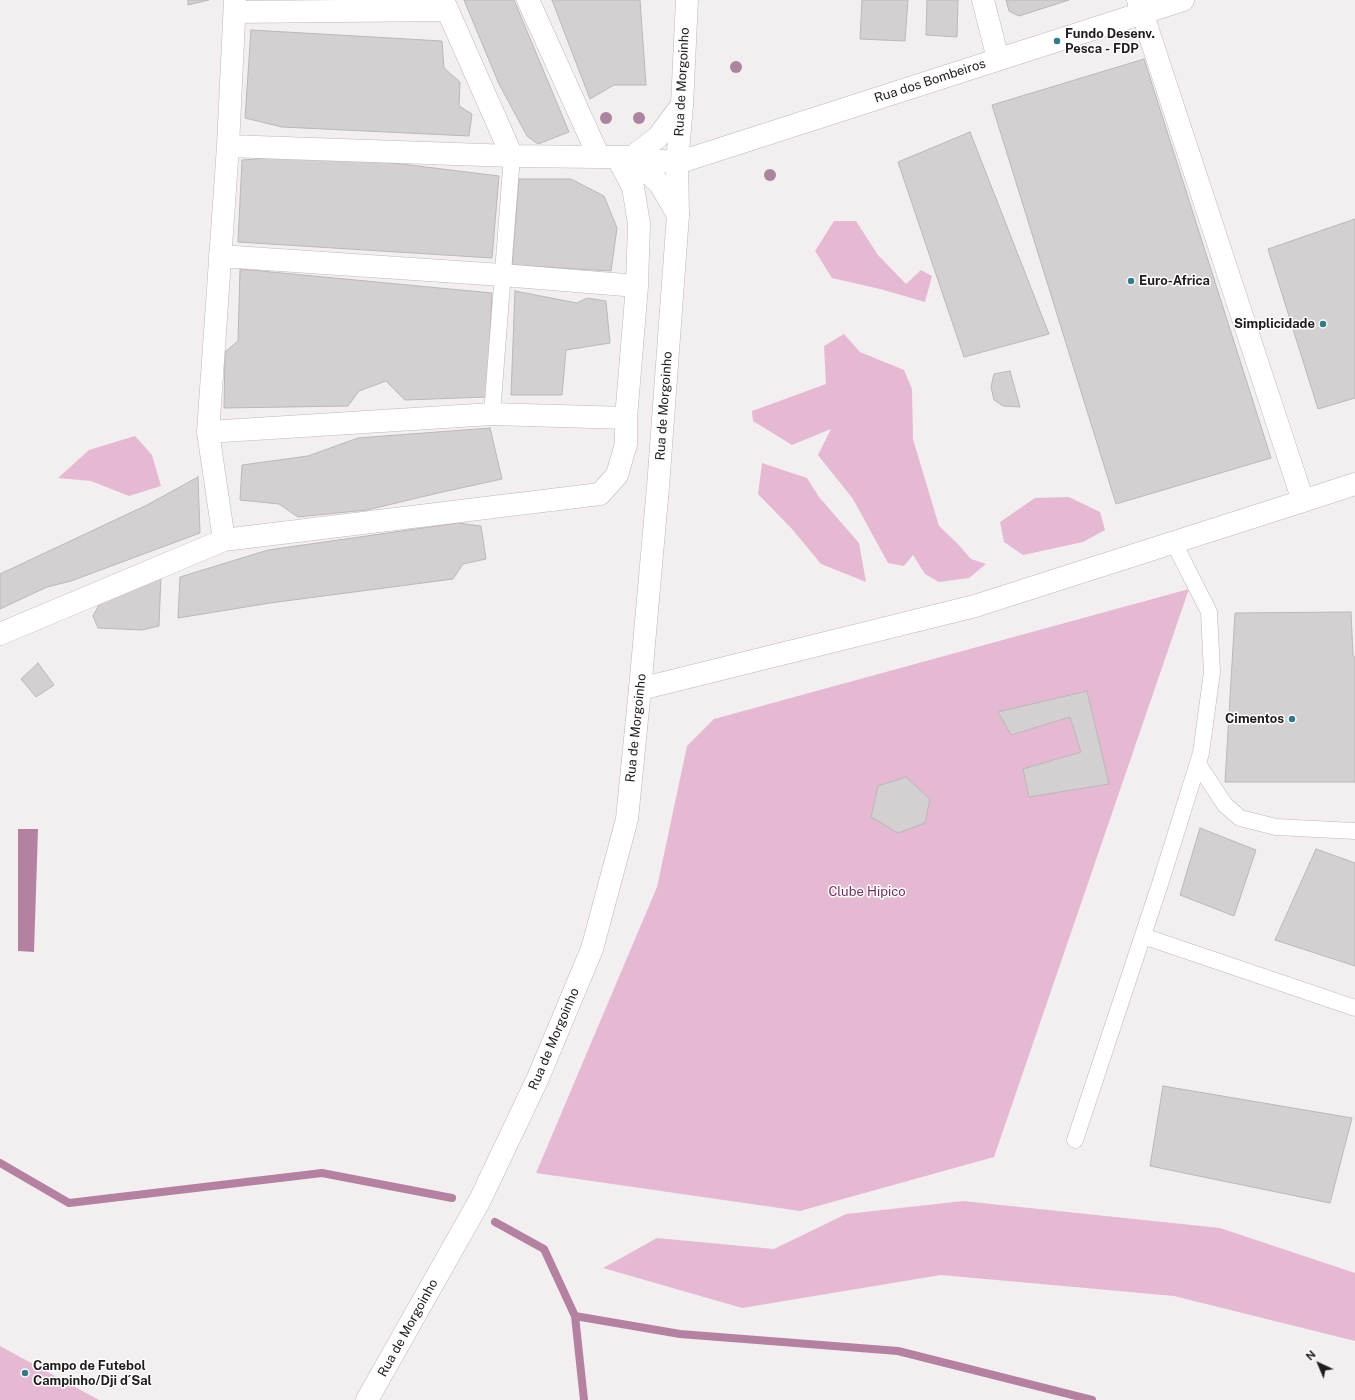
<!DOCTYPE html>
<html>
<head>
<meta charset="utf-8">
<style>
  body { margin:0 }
  #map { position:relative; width:1355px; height:1400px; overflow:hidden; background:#f3eff1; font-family:"Public Sans",sans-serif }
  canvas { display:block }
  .north { position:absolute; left:1299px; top:1344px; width:40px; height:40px; -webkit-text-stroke:3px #fffdfe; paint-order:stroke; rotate:316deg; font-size:11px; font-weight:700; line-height:16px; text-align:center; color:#1e1c1d }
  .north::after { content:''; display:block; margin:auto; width:14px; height:18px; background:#1e1c1d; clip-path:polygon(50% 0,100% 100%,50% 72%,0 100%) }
</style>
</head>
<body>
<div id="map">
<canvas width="1355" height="1400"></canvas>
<div class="north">N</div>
</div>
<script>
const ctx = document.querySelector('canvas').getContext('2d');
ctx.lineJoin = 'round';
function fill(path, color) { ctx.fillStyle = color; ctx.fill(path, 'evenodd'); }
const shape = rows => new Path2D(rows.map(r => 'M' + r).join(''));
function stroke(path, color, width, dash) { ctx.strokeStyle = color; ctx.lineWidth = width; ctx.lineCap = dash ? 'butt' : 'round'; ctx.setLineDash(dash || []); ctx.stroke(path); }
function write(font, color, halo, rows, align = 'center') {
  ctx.font = font + ' "Public Sans",sans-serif'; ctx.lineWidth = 3; ctx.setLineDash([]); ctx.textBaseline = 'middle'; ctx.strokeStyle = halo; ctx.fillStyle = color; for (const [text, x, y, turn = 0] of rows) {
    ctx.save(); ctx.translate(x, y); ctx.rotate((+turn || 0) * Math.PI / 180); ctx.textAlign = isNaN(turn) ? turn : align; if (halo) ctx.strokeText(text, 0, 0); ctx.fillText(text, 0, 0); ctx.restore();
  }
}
fill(shape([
  [834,221,856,221,878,255,906,284,921,270,932,276,925,302,880,289,832,278,815,251],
  [844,334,860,352,904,370,912,389,913,439,939,526,957,543,971,559,986,564,969,578,939,582,925,574,913,555,904,566,888,563,853,499,818,455,831,429,792,445,753,421,752,411,826,384,824,346],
  [135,436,152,455,161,486,129,496,91,481,58,478,89,450],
  [762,463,807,478,819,497,859,543,866,582,821,564,792,529,758,494],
  [1069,497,1100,512,1105,530,1083,542,1023,555,1004,542,1000,522,1035,498],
  [1189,589,994,1157,800,1211,536,1173,657,887,687,746,714,719],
  [963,1201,1220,1228,1355,1273,1355,1341,1174,1296,941,1275,742,1308,603,1268,657,1238,774,1249,846,1214],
  [0,1346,99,1400,0,1400]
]), '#e6b9d3');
fill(shape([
  [18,829,38,829,34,952,18,951]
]), '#b581a0');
stroke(shape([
  [0,1163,69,1203,322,1173,452,1198],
  [495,1222,544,1249,575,1316,584,1400],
  [575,1316,680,1334,898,1351,1092,1400]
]), '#b581a0', 8);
const building = shape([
  [188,0,209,0,188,5,188,0],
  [464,0,514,0,569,132,538,144,527,136,499,84,464,0],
  [552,0,640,0,646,85,614,85,590,99,552,0],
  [862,0,908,0,905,41,860,39,862,0],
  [927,0,958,0,957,37,926,35,927,0],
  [1006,0,1069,0,1019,16,1009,11,1006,0],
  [251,30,442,41,444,68,460,82,459,106,472,114,469,136,282,127,245,118,251,30],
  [1144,59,1271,458,1116,504,992,105,1144,59],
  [970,132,1049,334,964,357,898,162,970,132],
  [295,156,353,158,499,176,492,258,238,242,242,160,295,156],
  [519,179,571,179,604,196,617,228,611,271,512,265,519,179],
  [1355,219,1355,398,1318,409,1268,249,1355,219],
  [240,269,492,293,487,397,405,400,386,381,359,391,348,406,224,408,225,352,238,341,240,269],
  [515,291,577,303,587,298,606,301,610,343,566,350,562,395,511,395,515,291],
  [1010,371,1020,407,1003,406,994,400,991,387,994,374,1010,371],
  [490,428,502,479,438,493,367,510,298,517,279,504,240,500,242,465,308,456,358,438,490,428],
  [198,477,200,533,71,581,47,587,0,609,0,574,147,505,198,477],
  [458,523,481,526,486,559,463,564,453,579,270,603,178,618,180,577,268,550,458,523],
  [161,576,159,626,142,630,98,628,93,616,99,605,110,596,161,576],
  [1351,612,1353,656,1355,657,1355,782,1225,782,1235,613,1351,612],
  [38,663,54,685,36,697,21,679,38,663],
  [1087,691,1109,784,1029,797,1023,769,1081,752,1070,717,1011,735,998,712,1087,691],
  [906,777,930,799,925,823,898,833,871,817,878,786,906,777],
  [1200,828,1256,850,1234,916,1180,895,1200,828],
  [1316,849,1355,863,1355,966,1275,940,1316,849],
  [1163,1086,1352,1118,1330,1203,1150,1166,1163,1086]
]);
fill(building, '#d4d0d2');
stroke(building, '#bbb7b9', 1);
const service = shape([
  [492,414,512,156],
  [1198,764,1225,805,1240,818,1276,827,1355,831],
  [1143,936,1355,1008],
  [1075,1140,1161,881,1201,753,1212,672,1209,612,1174,543]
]);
const minor = shape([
  [443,0,512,156],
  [528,0,599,157,632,157,677,163],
  [983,0,998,59],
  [1138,0,1303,501,1355,484],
  [236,12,447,10],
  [228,146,512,156,599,157],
  [678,215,660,184,632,157,658,137,682,105],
  [220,256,502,275,637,286],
  [208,432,492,414,626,418],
  [224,540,600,494,617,475,626,444,626,418,637,286,639,224,633,187,617,157],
  [0,634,224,540,208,432,228,146,235,0],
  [640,689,975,606,1303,501]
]);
const tertiary = shape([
  [677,163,1183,0]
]);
const primary = shape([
  [367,1400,480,1200,538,1078,592,949,627,819,640,689,658,487,678,215,677,163,682,105,687,0]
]);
stroke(service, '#bcb8ba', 17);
stroke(minor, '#bcb8ba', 23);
stroke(tertiary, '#bcb8ba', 23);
stroke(primary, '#bcb8ba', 23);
stroke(service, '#fff', 16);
stroke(minor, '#fff', 22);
stroke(tertiary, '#fff', 22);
stroke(primary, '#fff', 22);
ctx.fillStyle = '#ab859d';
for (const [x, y] of [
  [736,67],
  [606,118],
  [639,118],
  [770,175]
]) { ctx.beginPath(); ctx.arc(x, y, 6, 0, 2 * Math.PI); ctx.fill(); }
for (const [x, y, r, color] of [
  [1057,41,4,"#347b85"],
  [1131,281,4,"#347b85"],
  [1323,324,4,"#347b85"],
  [1292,719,4,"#347b85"],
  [25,1373,4,"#347b85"]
]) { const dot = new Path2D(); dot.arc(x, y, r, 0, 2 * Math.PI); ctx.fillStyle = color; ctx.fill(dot); stroke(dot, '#fffdfe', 1.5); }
write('bold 13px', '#1e1c1d', '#fffdfe', [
  ["Fundo Desenv.",1065,34],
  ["Pesca - FDP",1065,49],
  ["Euro-Africa",1139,281],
  ["Simplicidade",1315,324,"right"],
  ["Cimentos",1284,719,"right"],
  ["Campo de Futebol",33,1366],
  ["Campinho/Dji d´Sal",33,1381]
], 'left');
write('13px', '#1e1c1d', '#fffdfe', [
  ["Rua dos Bombeiros",930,81,-18],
  ["Rua de Morgoinho",682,82,-87],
  ["Rua de Morgoinho",664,406,-86],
  ["Rua de Morgoinho",636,728,-84],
  ["Rua de Morgoinho",554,1039,-67],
  ["Rua de Morgoinho",408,1328,-61]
]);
write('13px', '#702f59', '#fffdfe', [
  ["Clube Hipico",867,892]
]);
</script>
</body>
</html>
